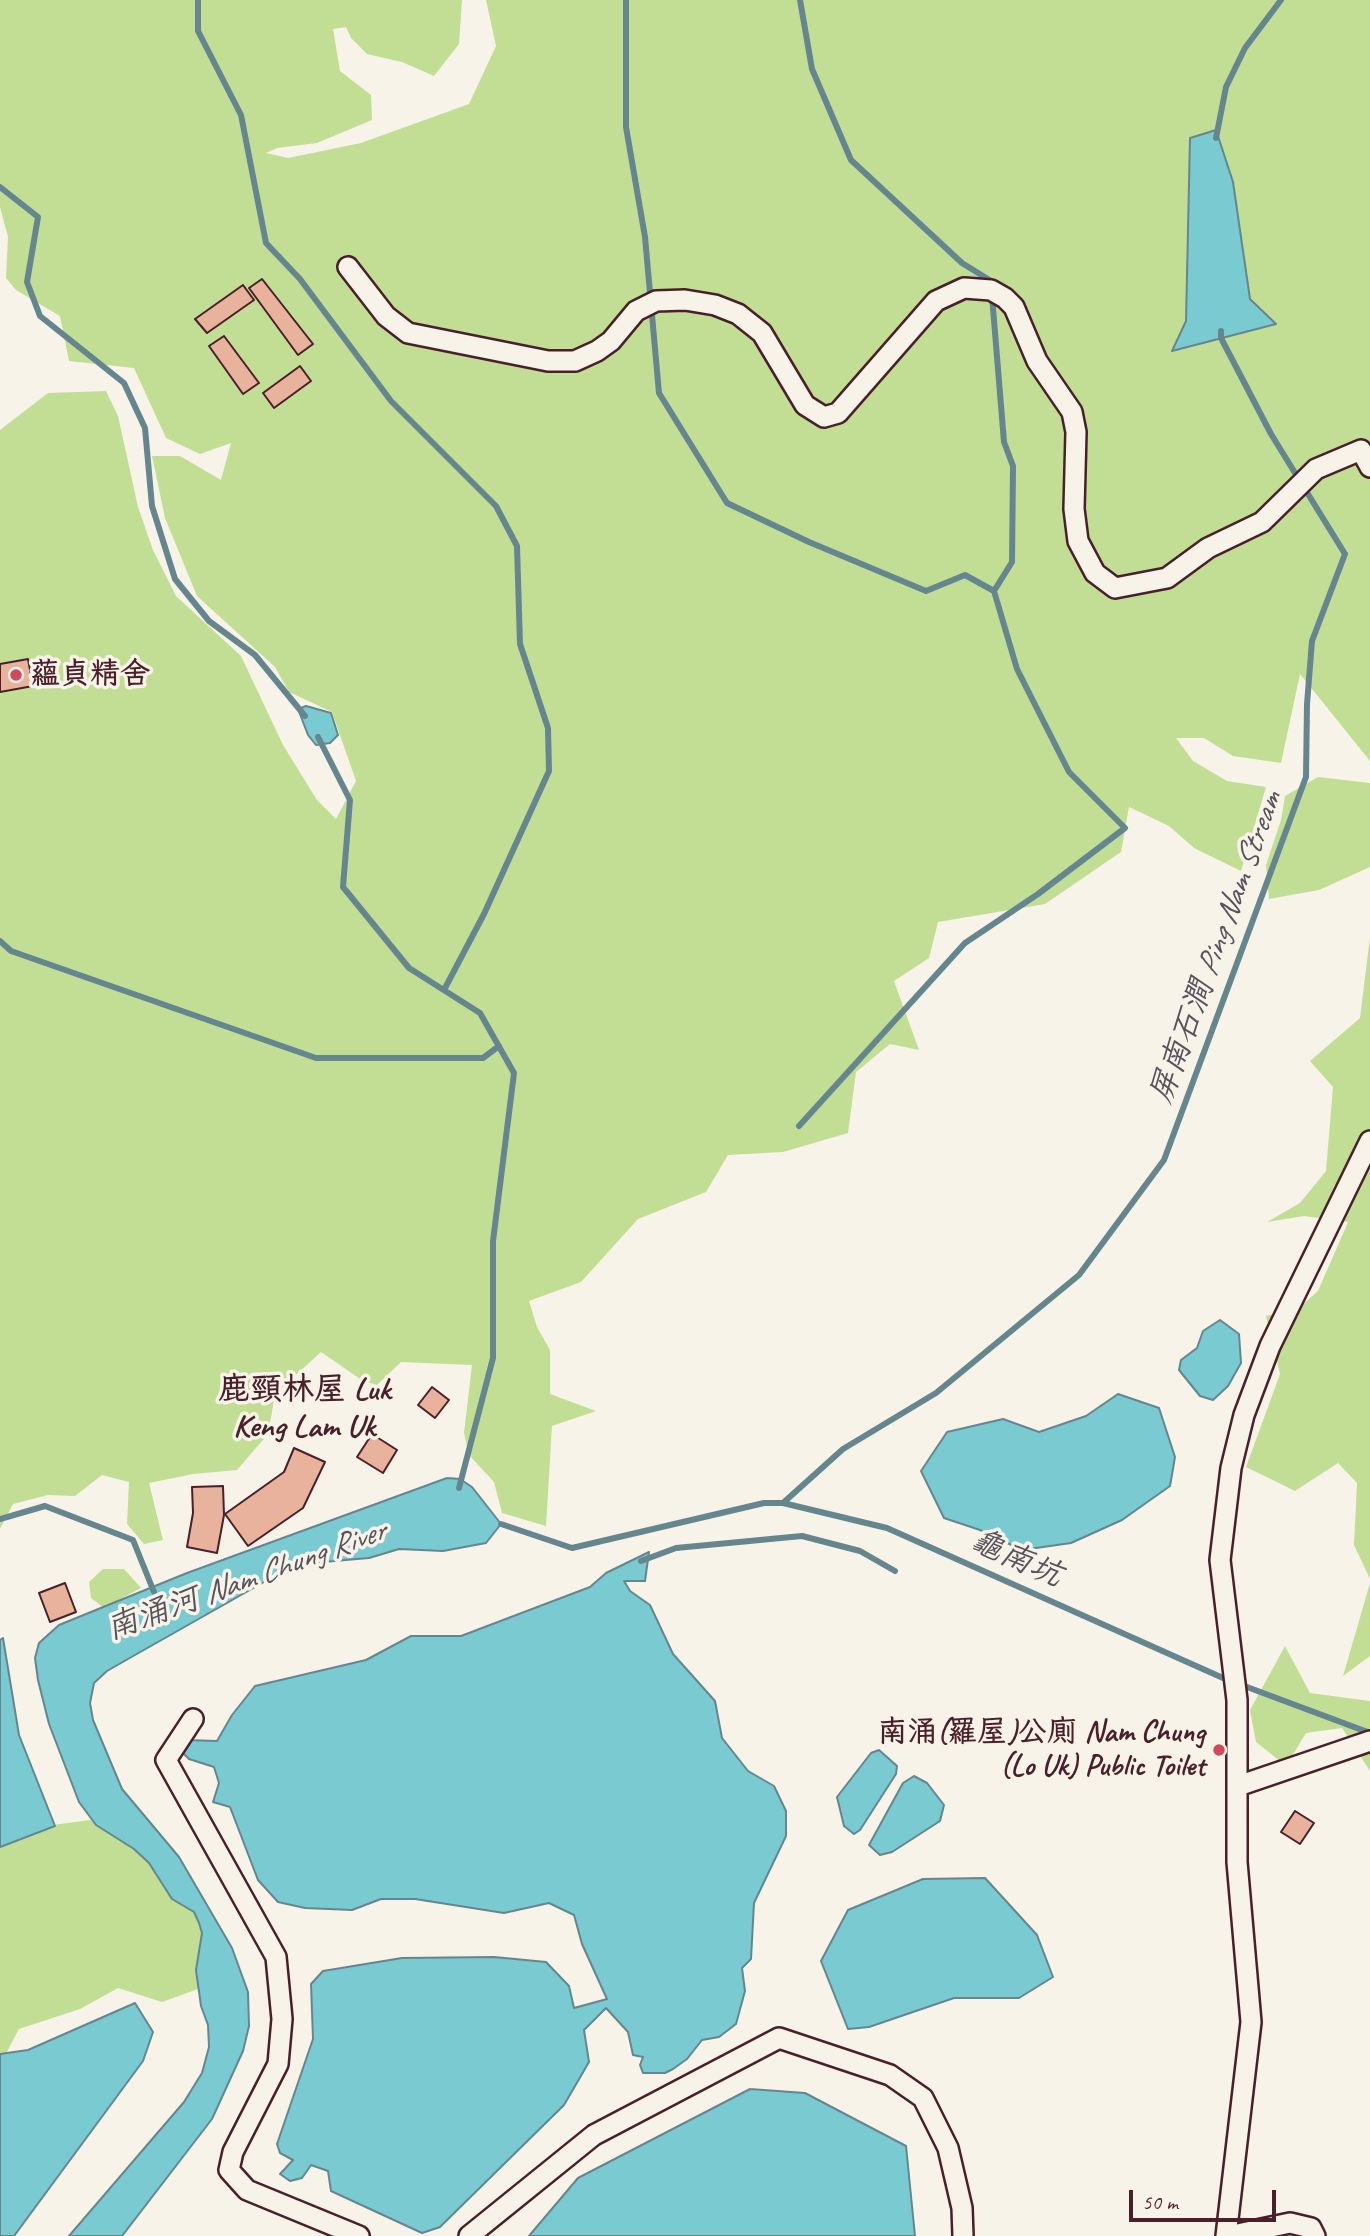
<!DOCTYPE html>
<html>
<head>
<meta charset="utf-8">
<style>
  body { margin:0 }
  #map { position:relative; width:1370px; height:2236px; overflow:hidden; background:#f7f3e8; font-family:Caveat,sans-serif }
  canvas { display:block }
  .scale { position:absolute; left:1129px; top:2190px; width:147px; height:32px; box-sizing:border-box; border:4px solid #4a1f2b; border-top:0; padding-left:9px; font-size:21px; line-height:24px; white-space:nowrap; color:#4a1f2b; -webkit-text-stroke:5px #f7f3e8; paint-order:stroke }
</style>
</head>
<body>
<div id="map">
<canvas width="1370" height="2236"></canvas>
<div class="scale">50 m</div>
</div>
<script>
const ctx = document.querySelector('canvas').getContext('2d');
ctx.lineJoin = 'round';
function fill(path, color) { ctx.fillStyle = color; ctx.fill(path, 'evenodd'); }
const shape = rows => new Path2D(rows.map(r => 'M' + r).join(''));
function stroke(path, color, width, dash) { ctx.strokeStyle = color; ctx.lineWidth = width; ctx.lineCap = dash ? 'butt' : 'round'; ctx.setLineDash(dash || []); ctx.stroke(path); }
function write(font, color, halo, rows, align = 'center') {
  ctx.font = font + ' Caveat,"LXGW WenKai TC",sans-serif'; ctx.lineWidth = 7; ctx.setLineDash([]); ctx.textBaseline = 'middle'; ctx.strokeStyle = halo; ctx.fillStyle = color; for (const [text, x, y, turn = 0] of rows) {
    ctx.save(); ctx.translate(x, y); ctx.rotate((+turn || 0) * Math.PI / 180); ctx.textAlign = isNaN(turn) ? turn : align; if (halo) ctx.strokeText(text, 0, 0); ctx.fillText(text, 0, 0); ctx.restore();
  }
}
fill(shape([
  [0,0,462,0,459,44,434,76,402,62,367,54,351,38,346,27,333,29,340,71,371,95,372,120,317,143,277,148,266,153,288,158,361,143,469,104,496,46,486,0,1370,0,1370,761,1300,674,1281,763,1233,756,1204,738,1176,738,1193,761,1227,781,1266,787,1241,871,1194,848,1169,826,1129,807,1121,852,1045,904,938,922,929,958,894,981,919,1050,890,1044,856,1072,848,1133,783,1152,728,1155,706,1192,638,1219,581,1282,529,1301,537,1327,550,1350,550,1394,596,1411,552,1426,546,1526,502,1513,494,1482,469,1455,464,1433,472,1365,401,1362,377,1385,363,1381,321,1352,275,1394,268,1434,237,1470,193,1474,149,1483,163,1540,144,1544,127,1524,129,1482,102,1475,75,1496,48,1495,13,1504,0,1529,0,430,48,393,106,391,118,416,138,507,153,550,176,596,241,656,283,745,317,800,336,819,356,781,332,712,289,692,275,667,197,596,165,518,152,456,180,456,221,480,231,443,200,454,166,438,134,368,69,361,60,316,16,290,6,278,8,237,0,207],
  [1318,777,1370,783,1370,867,1319,890,1269,899,1266,865,1281,820,1285,796],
  [1370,937,1370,1579,1354,1545,1357,1483,1338,1463,1295,1491,1246,1467,1280,1374,1266,1316,1299,1308,1318,1291,1348,1222,1304,1216,1267,1222,1300,1203,1326,1171,1333,1087,1310,1061,1360,1018],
  [103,1569,124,1569,141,1588,104,1608,91,1598,89,1582],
  [1370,1583,1370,1656,1343,1676],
  [1285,1646,1310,1693,1370,1701,1370,1771,1342,1728,1306,1733,1286,1766,1256,1742,1250,1710],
  [90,1820,134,1849,149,1863,172,1899,194,1912,202,1933,196,1970,198,1989,162,2002,118,1988,80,2009,19,2029,0,2065,0,1832]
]), '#c2de95');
const water = shape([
  [1216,130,1233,182,1250,299,1276,324,1172,351,1186,321,1190,138,1216,130],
  [306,706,331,713,338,735,330,743,316,745,308,735,298,709,306,706],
  [1220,1320,1239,1334,1241,1363,1228,1386,1213,1400,1200,1396,1179,1370,1181,1360,1197,1348,1203,1331,1220,1320],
  [1118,1394,1159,1408,1175,1457,1170,1486,1122,1520,1071,1543,1022,1550,980,1530,944,1518,921,1471,947,1432,1003,1419,1039,1432,1086,1416,1118,1394],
  [447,1478,460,1479,472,1487,501,1524,486,1543,443,1551,399,1549,369,1558,323,1562,293,1570,264,1582,135,1655,107,1671,94,1683,90,1703,93,1720,122,1789,179,1857,232,1948,248,1992,249,2026,243,2051,212,2119,122,2236,69,2236,184,2102,202,2073,209,2047,208,2025,201,2006,196,1970,202,1933,199,1923,194,1912,172,1899,149,1863,134,1849,96,1825,79,1802,49,1724,38,1680,35,1658,39,1643,59,1625,187,1573,447,1478],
  [649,1552,645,1581,624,1581,630,1591,650,1605,673,1654,715,1701,722,1738,748,1771,774,1786,786,1811,786,1836,754,1903,751,1959,742,1968,745,1991,736,2024,719,2037,702,2040,687,2059,673,2069,665,2073,643,2073,640,2065,643,2057,633,2055,628,2032,606,2008,584,2030,589,2062,564,2105,440,2227,422,2233,331,2191,328,2171,311,2165,302,2178,290,2181,280,2174,293,2160,280,2153,277,2144,313,2039,311,1984,323,1971,402,1958,494,1957,546,1962,569,1986,574,2008,607,1999,582,1944,574,1915,549,1903,504,1913,415,1899,381,1899,352,1910,305,1908,278,1902,258,1880,230,1807,213,1802,219,1783,214,1767,189,1759,181,1751,187,1740,217,1741,232,1715,255,1686,366,1660,411,1636,461,1636,590,1587,606,1573,649,1552],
  [3,1638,19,1735,55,1826,0,1847,0,1640,3,1638],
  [879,1750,897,1766,896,1774,860,1830,854,1834,844,1826,837,1797,871,1753,879,1750],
  [914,1776,927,1783,944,1805,940,1821,892,1852,880,1855,869,1845,903,1783,914,1776],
  [985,1878,1037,1935,1053,1977,1019,1998,954,1998,869,2027,848,2029,821,1961,848,1910,923,1879,985,1878],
  [135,2003,153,2032,143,2061,14,2236,0,2236,0,2054,28,2050,135,2003],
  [750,2089,805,2093,906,2146,915,2236,529,2236,578,2178,750,2089]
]);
fill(water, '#79cad1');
stroke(water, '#66868f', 2);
stroke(shape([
  [198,0,198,31,241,115,266,243,300,279,391,401,496,506,517,546,520,644,548,728,549,771,484,914,444,990],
  [626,0,626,127,645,237,659,393,727,503,809,542,926,591,965,575,994,591,1017,669,1069,772,1125,828,1038,894,965,943,799,1126],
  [800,0,812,69,851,160,962,263,991,281,991,285],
  [1216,138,1226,87,1245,48,1281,0],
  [0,187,38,217,27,282,40,316,124,383,145,428,152,506,175,579,209,621,255,655,305,716],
  [992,296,1004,442,1013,466,1012,562,994,591],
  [318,737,350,800,343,887,409,968,480,1013,514,1073,493,1241,493,1358,459,1488],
  [0,941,11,951,316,1058,483,1058,499,1046],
  [783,1503,887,1528,1223,1678],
  [0,1519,45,1506,133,1540,154,1592],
  [501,1524,572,1548,764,1503,783,1503,843,1449,936,1393,1079,1275,1164,1160,1306,777,1307,704,1312,641,1345,554,1271,434,1221,338,1221,331],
  [641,1561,676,1548,802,1536,860,1551,895,1571],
  [1247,1687,1370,1733]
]), '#66868f', 6);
const building = shape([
  [262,279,313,344,298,355,249,288,262,279],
  [243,285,254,300,207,333,195,319,243,285],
  [224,336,259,383,243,394,209,346,224,336],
  [300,366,311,381,274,408,263,393,300,366],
  [28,659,33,686,0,692,0,664,28,659],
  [432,1387,449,1400,435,1418,418,1405,432,1387],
  [372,1434,397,1450,383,1473,357,1457,372,1434],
  [294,1448,325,1462,303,1508,248,1546,225,1514,284,1472,294,1448],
  [223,1486,224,1515,217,1553,187,1547,193,1513,192,1487,223,1486],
  [65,1583,76,1612,50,1622,39,1593,65,1583],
  [1295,1811,1314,1823,1300,1844,1281,1832,1295,1811]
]);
fill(building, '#e8b29c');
stroke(building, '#4a1f2b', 2);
const minor = shape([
  [348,267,386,316,408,333,548,361,575,361,597,351,611,341,636,311,656,301,685,300,715,305,738,314,762,333,805,405,824,417,838,413,936,301,964,288,991,290,1005,298,1014,307,1037,361,1072,412,1076,432,1074,509,1078,541,1095,573,1115,588,1167,578,1208,548,1262,522,1316,469,1361,450,1370,467],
  [193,1719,166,1760,276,1957,282,2019,278,2064,233,2152,229,2170,247,2190,359,2236],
  [1238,1786,1370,1741],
  [469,2236,594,2135,779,2038,890,2075,923,2098,948,2148,962,2208,963,2236],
  [1226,2236,1251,2022,1237,1862,1237,1700,1220,1560,1231,1468,1244,1415,1270,1346,1370,1141],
  [1228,2236,1290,2223,1311,2228,1315,2236]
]);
stroke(minor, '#4a1f2b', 24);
stroke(minor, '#f7f3e8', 19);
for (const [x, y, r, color] of [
  [16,675,7,"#d1495b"],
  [1219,1750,7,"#d1495b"]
]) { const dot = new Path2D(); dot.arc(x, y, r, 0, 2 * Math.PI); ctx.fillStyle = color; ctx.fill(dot); stroke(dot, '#f7f3e8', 2.5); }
write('bold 30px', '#4a1f2b', '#f7f3e8', [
  ["蘊貞精舍",30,675],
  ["南涌(羅屋)公廁 Nam Chung",1205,1733,"right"],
  ["(Lo Uk) Public Toilet",1205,1767,"right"]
], 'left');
write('italic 32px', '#58525d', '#f7f3e8', [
  ["屏南石澗 Ping Nam Stream",1217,948,-70],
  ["龜南坑",1016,1559,24],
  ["南涌河 Nam Chung River",246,1581,-20]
]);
write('bold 32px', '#4a1f2b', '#f7f3e8', [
  ["鹿頸林屋 Luk",304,1391],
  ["Keng Lam Uk",304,1428]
]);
</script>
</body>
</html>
